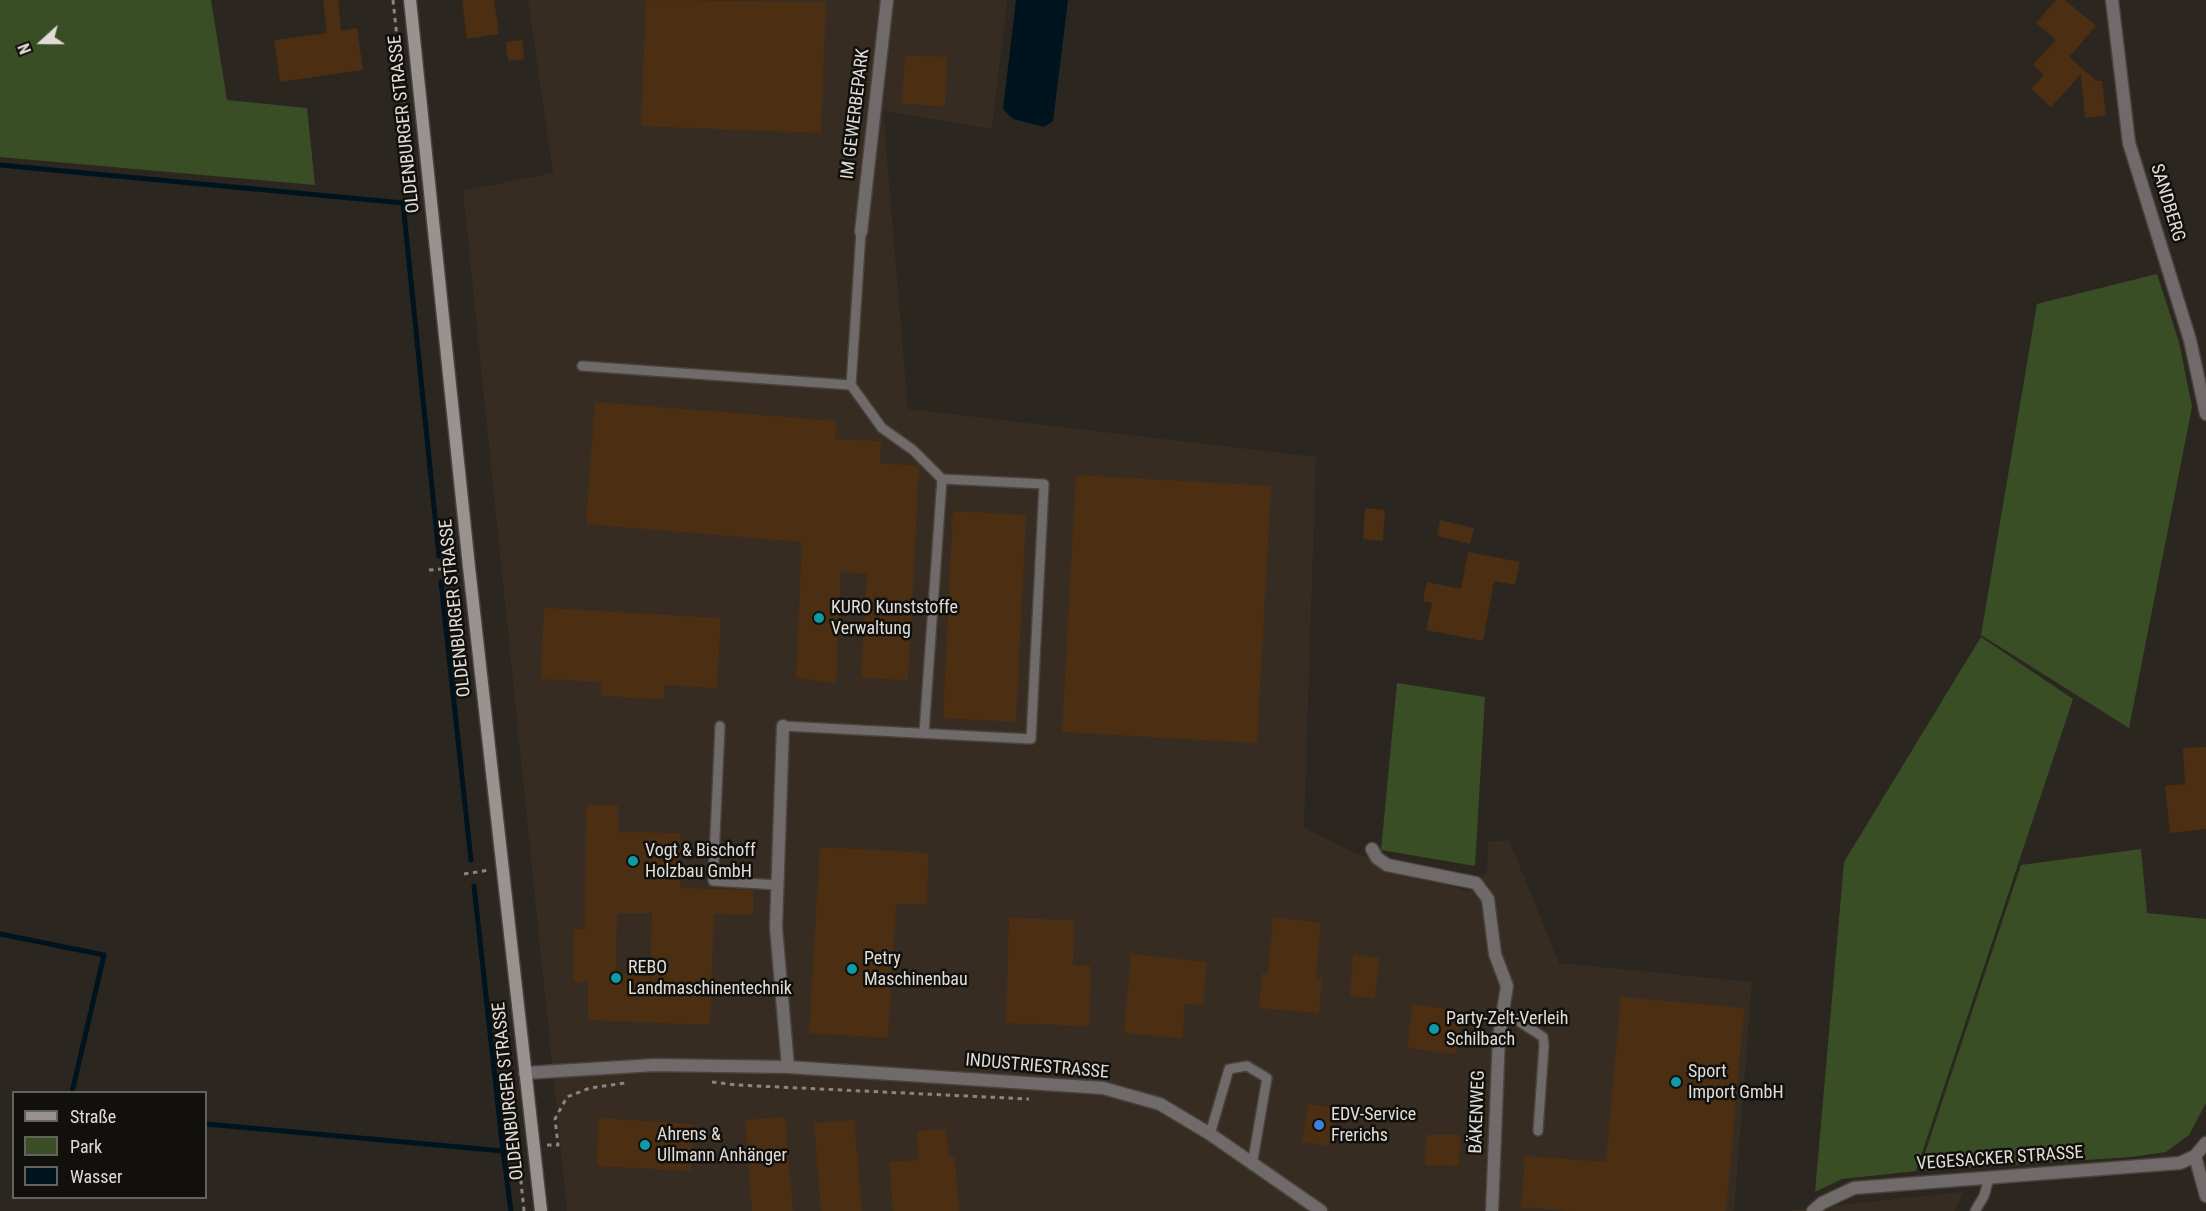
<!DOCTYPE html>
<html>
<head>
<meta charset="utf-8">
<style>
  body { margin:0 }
  #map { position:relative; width:2206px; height:1211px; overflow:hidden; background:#2c2620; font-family:"Roboto Condensed",sans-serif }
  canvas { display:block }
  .legend { position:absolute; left:12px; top:1091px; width:195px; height:108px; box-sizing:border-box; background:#12100d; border:2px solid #64625e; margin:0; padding:8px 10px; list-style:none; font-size:18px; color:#e0dcd8 }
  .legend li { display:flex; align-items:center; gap:12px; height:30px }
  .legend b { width:30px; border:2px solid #64625e }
  .north { position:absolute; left:12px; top:12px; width:60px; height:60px; -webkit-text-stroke:4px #12100d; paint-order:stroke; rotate:249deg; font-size:16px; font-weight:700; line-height:24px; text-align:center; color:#e0dcd8 }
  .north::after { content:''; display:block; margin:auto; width:21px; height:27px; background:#e0dcd8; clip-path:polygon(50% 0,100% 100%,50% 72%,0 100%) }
</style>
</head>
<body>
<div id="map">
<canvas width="2206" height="1211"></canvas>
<ul class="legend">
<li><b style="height:8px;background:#999290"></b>Straße</li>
<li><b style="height:16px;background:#3a4e25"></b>Park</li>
<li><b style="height:16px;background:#00141f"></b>Wasser</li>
</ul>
<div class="north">N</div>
</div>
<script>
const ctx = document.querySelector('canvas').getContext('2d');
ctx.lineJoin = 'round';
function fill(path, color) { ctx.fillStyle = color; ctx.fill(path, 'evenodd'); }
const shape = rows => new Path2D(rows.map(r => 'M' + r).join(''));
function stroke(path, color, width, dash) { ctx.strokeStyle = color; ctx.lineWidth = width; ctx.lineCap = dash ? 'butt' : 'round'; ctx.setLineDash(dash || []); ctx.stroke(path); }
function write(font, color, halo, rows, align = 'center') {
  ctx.font = font + ' "Roboto Condensed",sans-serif'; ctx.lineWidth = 5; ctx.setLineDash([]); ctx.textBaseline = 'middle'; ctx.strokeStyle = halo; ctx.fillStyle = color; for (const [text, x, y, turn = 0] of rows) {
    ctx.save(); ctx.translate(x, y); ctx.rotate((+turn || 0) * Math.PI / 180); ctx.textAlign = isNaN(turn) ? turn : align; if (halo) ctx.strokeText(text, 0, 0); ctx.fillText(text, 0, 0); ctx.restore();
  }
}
fill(shape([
  [528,0,1007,0,992,129,883,111,908,409,1316,457,1304,827,1353,852,1469,892,1487,872,1488,842,1509,840,1559,963,1752,982,1734,1211,567,1211,463,191,553,173],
  [1963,1192,1955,1211,1791,1211,1793,1210]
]), '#362c21');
fill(shape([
  [0,0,211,0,227,100,307,108,315,185,0,157],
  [2157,274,2179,342,2192,407,2129,728,1981,635,2037,304],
  [1981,637,2073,699,1916,1171,1842,1179,1815,1192,1844,862],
  [1397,683,1485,697,1475,866,1381,850],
  [2141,849,2147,913,2206,919,2206,1103,2189,1135,2166,1152,2131,1157,1919,1171,2021,865]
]), '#3a4e25');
fill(shape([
  [1016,0,1068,0,1053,121,1044,127,1013,119,1003,109]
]), '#00141f');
stroke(shape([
  [0,165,403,203,439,556],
  [441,582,471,860],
  [474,886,503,1151],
  [0,934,104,955,72,1092],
  [206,1124,503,1151,511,1211]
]), '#00141f', 5);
fill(shape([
  [323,0,338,0,341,31,357,28,363,70,280,82,274,40,327,33],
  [462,0,494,0,499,34,467,39],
  [646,0,826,2,821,133,641,126],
  [2056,0,2065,0,2096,26,2069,57,2097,81,2102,81,2106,115,2085,118,2081,74,2051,107,2031,89,2044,75,2033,65,2056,40,2036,23],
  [522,40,524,59,508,61,506,42],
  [905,55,947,57,945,106,902,104],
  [595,402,837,421,835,439,881,441,880,463,919,466,908,680,861,678,867,574,841,572,836,683,796,678,802,542,586,524],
  [1076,475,1271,486,1257,743,1062,732],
  [1365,508,1385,510,1383,541,1363,539],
  [953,511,1026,515,1016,722,943,718],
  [1440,520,1474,528,1470,544,1437,536],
  [1468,552,1520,562,1515,585,1494,581,1483,641,1426,630,1432,603,1423,601,1427,582,1461,589],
  [544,608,721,618,717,688,665,685,664,699,601,696,602,682,541,679],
  [2206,747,2206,829,2170,833,2165,786,2185,784,2183,748],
  [586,805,618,805,618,832,680,833,680,888,753,890,753,915,714,914,710,1025,588,1020,588,982,573,982,574,929,585,929],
  [617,913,652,913,650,974,616,974],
  [820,847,929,853,926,905,896,904,888,1038,809,1033],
  [1273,917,1321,923,1316,978,1322,978,1319,1013,1259,1008,1262,973,1268,974],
  [1009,918,1074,920,1073,965,1091,966,1089,1026,1006,1023],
  [1131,954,1207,962,1203,1005,1185,1004,1182,1038,1124,1033],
  [1353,955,1379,958,1375,998,1350,996],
  [1621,997,1744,1008,1726,1211,1569,1211,1521,1207,1525,1156,1606,1162],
  [1413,1004,1462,1011,1456,1054,1407,1048],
  [1308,1104,1335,1108,1330,1146,1302,1142],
  [785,1117,793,1211,752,1211,745,1120],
  [599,1118,694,1124,691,1171,597,1166],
  [854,1120,862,1211,821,1211,814,1123],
  [946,1129,949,1156,955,1158,959,1211,893,1211,889,1162,919,1160,917,1131],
  [1426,1135,1460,1135,1459,1166,1425,1165]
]), '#4c2f12');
const lane = shape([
  [582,366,851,385,861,232],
  [851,385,882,428,913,450,942,479],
  [720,726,713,881,778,885],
  [783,726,1031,739,1044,484,942,479,924,733],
  [1503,1011,1543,1037,1544,1045,1538,1131],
  [1210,1134,1229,1069,1247,1066,1267,1078,1252,1165],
  [1975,1211,1984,1196,1989,1178]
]);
const street = shape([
  [2112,0,2129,143,2190,340,2206,414],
  [861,232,887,0],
  [783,726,776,927,788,1067],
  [1372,849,1377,858,1387,865,1476,883,1488,899,1495,954,1507,986,1499,1036,1492,1211],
  [525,1073,655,1065,788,1067,1103,1088,1160,1104,1210,1134,1321,1211],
  [2195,1156,2206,1196],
  [1813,1211,1822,1203,1854,1188,2180,1163,2195,1156,2206,1143]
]);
const secondary = shape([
  [410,0,469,567,541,1211]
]);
stroke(lane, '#49433d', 12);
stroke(street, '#49433d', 15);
stroke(secondary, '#49433d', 15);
stroke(shape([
  [393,0,407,133],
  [429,570,454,568],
  [464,874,490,870],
  [712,1082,737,1085,1029,1099],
  [547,1145,558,1145,555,1119,567,1097,590,1088,625,1083],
  [518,1153,524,1211]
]), '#8a8580', 3, [4.5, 4.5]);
stroke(lane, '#706b6a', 9);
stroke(street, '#706b6a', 12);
stroke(secondary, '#999290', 12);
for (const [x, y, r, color] of [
  [819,618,6,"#0f9aa8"],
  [633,861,6,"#0f9aa8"],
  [852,969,6,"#0f9aa8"],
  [616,978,6,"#0f9aa8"],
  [1434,1029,6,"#0f9aa8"],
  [1676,1082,6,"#0f9aa8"],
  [1319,1125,6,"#3f7fe0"],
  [645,1145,6,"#0f9aa8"]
]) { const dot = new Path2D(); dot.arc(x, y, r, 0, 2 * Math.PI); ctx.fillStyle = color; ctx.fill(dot); stroke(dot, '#12100d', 2); }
write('18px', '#e0dcd8', '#12100d', [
  ["IM GEWERBEPARK",856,114,-83],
  ["OLDENBURGER STRASSE",405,124,-96],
  ["SANDBERG",2167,203,73],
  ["OLDENBURGER STRASSE",456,608,-96],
  ["INDUSTRIESTRASSE",1037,1067,5],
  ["OLDENBURGER STRASSE",509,1091,-96],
  ["BÄKENWEG",1478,1112,-88],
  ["VEGESACKER STRASSE",2000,1159,-4]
]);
write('18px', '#e0dcd8', '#12100d', [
  ["KURO Kunststoffe",831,608],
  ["Verwaltung",831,629],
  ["Vogt & Bischoff",645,851],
  ["Holzbau GmbH",645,872],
  ["Petry",864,959],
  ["Maschinenbau",864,980],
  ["REBO",628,968],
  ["Landmaschinentechnik",628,989],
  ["Party-Zelt-Verleih",1446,1019],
  ["Schilbach",1446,1040],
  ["Sport",1688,1072],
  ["Import GmbH",1688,1093],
  ["EDV-Service",1331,1115],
  ["Frerichs",1331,1136],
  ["Ahrens &",657,1135],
  ["Ullmann Anhänger",657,1156]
], 'left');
</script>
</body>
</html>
